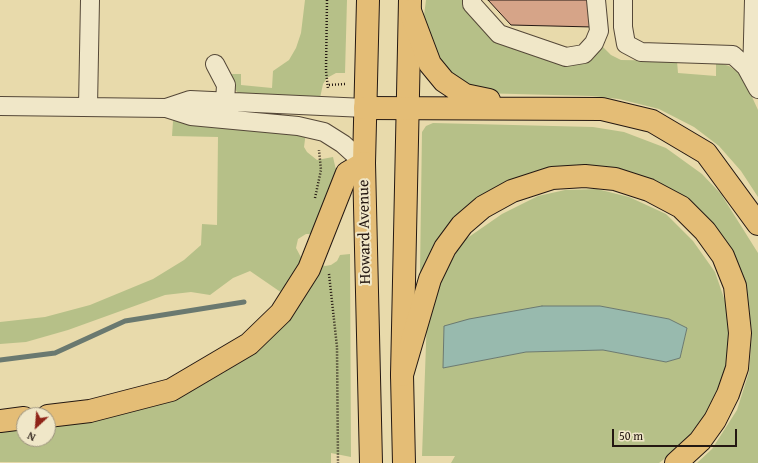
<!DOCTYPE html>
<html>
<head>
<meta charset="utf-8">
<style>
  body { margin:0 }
  #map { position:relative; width:758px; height:463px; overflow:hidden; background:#e8daab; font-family:"Gentium Book Plus",serif }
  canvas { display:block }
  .north { position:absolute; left:16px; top:407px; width:40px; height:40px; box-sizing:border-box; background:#f0e7c8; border:1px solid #9e947f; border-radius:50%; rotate:206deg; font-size:11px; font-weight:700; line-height:16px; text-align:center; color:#241812 }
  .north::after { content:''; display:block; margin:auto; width:14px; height:18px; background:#8f2418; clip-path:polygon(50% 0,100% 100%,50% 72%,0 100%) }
  .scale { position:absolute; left:612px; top:429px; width:125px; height:18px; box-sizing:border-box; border:2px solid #241812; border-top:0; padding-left:5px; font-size:12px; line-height:14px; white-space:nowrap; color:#241812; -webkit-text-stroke:3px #f0e7c8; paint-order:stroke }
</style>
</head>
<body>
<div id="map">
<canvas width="758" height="463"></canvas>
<div class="north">N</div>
<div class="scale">50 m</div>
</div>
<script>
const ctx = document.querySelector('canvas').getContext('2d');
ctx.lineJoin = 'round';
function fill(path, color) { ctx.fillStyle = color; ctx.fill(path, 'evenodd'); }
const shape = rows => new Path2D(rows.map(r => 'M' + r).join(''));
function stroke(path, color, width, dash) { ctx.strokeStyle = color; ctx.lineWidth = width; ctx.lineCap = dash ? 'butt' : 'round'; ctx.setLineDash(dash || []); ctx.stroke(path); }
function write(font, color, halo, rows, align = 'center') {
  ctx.font = font + ' "Gentium Book Plus",serif'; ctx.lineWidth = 4; ctx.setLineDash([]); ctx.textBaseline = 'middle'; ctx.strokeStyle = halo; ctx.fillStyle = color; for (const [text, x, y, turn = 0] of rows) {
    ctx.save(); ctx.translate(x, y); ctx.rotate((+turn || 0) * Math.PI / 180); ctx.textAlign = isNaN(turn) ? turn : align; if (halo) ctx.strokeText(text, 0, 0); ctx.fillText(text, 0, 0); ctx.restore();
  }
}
fill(shape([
  [305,0,347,0,345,73,336,73,327,78,323,84,320,98,242,95,238,93,233,87,231,74,241,74,241,85,272,88,273,71,289,60,296,48,301,33],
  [426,0,463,0,470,11,560,61,602,46,611,55,621,60,677,61,678,73,716,76,716,62,729,66,742,75,758,110,758,197,741,171,719,146,694,127,659,109,619,99,592,96,477,93,450,78,430,51,423,23],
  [173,121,200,122,306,132,304,147,307,152,317,160,333,157,336,170,335,183,318,234,306,234,298,239,296,248,304,263,282,293,250,271,233,278,210,295,191,292,165,295,68,330,26,342,0,344,0,322,45,317,90,305,153,279,184,260,201,245,202,224,217,225,218,137,172,136],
  [433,123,593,127,624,132,666,148,702,174,721,194,758,253,758,463,697,463,712,449,737,410,749,372,752,332,745,284,728,247,628,174,495,193,426,273,420,272,422,132,426,126],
  [597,189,629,197,666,214,693,241,715,272,726,304,729,340,725,372,712,407,690,439,659,463,451,463,455,456,422,456,427,316,442,277,463,241,502,214,538,196,565,190],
  [542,306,600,306,669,319,687,328,680,358,666,362,603,350,526,352,443,368,444,326],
  [350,254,351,457,331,453,331,463,0,462,0,430,24,428,24,439,48,439,48,425,179,395,211,380,244,360,319,264,325,266,331,265,337,261,340,255]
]), '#b6c088');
const water = shape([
  [542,306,600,306,669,319,687,328,680,358,666,362,603,350,526,352,443,368,444,326,469,319,542,306]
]);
fill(water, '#98baae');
stroke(water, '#6a7970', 1);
stroke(shape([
  [0,360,55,353,125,321,244,302]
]), '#6a7970', 5);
const building = shape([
  [488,0,593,0,593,27,511,25,488,0]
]);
fill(building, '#d6a488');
stroke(building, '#241812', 1);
const minor = shape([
  [472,0,472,4,499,34,566,57,584,54,594,43,599,31,596,0],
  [623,0,623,27,626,44,641,52,733,55,746,67,758,89],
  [215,64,226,85,225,102],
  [752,78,754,0],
  [0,106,166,108,191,116,298,126,324,132,343,144,364,163],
  [88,107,90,0],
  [166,108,190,100,365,108]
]);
const major = shape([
  [368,0,364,163,371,463],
  [404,463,402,375,410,0]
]);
const highway = shape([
  [410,11,430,64,444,81,465,95,489,100],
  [365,108,602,109,652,121,706,153,758,224],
  [402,375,430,279,445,248,462,225,483,207,512,191,552,178,585,176,615,179,649,190,681,207,705,231,723,256,735,286,740,333,737,368,728,394,715,420,700,441,676,463],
  [48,416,90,411,171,390,249,344,281,313,309,269,347,173,364,163],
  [0,421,24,418]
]);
stroke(minor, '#554838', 20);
stroke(major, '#241812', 24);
stroke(highway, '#241812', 24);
stroke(shape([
  [327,0,326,71,328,89],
  [329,85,345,84],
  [315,198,321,170,319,150],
  [329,274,337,347,338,463]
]), '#241812', 2.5, [1, 2]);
stroke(minor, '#f0e7c8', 18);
stroke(major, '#e4bd76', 22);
stroke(highway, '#e4bd76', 22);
write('16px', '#241812', '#f0e7c8', [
  ["Howard Avenue",365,232,-91]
]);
</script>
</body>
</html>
